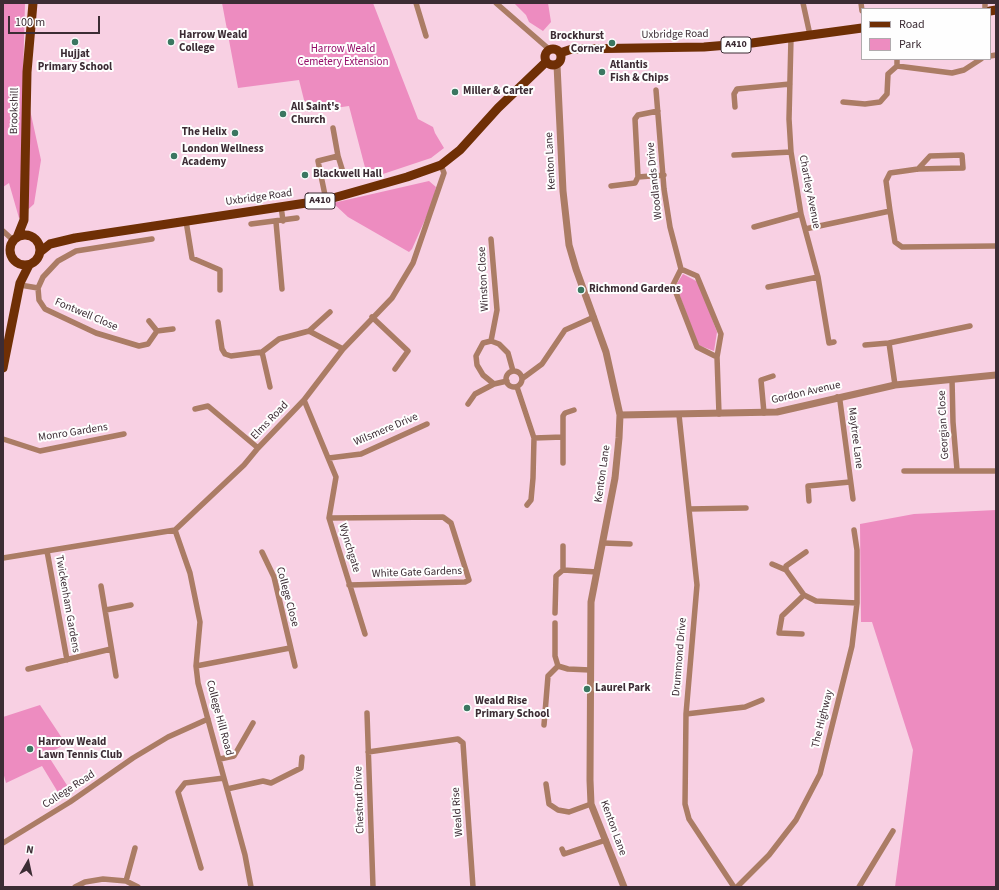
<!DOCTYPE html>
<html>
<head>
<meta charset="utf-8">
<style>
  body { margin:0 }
  #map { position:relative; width:999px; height:890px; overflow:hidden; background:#f8d0e3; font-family:"Source Sans 3",sans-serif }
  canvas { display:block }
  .frame { position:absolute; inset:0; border:4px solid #3c2c34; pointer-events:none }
  .legend { position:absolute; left:861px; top:8px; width:130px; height:52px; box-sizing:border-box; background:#fefefe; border:1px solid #b0aaad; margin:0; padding:5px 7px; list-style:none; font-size:12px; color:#3c2c34 }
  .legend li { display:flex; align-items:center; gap:8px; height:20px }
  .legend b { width:20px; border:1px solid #b0aaad }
  .north { position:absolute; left:8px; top:842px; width:40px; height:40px; -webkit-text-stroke:3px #fefefe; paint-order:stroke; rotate:9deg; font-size:11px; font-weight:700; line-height:16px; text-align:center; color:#3c2c34 }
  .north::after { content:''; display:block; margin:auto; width:14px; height:18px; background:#3c2c34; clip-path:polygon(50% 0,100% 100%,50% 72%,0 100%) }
  .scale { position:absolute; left:8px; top:16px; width:92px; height:18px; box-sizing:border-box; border:2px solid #3c2c34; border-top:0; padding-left:5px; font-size:12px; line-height:14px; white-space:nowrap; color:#3c2c34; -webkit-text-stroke:3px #fefefe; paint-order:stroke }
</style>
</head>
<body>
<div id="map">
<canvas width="999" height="890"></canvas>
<div class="frame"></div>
<ul class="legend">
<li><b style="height:5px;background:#6f2f05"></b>Road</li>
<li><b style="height:11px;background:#ed8cc0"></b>Park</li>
</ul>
<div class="north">N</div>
<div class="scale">100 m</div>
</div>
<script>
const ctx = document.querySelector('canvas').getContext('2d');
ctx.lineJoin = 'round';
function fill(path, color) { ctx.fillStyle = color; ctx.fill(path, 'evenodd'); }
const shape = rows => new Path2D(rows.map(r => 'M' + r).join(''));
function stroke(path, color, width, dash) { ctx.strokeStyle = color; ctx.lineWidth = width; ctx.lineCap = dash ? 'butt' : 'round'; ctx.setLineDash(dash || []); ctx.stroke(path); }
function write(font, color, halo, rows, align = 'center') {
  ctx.font = font + ' "Source Sans 3",sans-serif'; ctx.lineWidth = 4; ctx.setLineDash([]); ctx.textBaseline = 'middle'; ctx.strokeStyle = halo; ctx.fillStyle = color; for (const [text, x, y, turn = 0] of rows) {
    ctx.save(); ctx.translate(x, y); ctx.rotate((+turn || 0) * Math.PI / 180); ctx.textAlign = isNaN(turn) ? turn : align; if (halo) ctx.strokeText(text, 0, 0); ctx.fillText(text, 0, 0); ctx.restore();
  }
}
fill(shape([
  [3,3,25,3,23,78,41,160,34,204,19,218,9,183,3,187],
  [222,3,373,3,418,119,433,127,435,133,444,148,431,158,368,179,349,106,307,112,299,80,238,88],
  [514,3,548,3,551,22,543,31,529,22,526,15],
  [429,181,436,187,432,204,412,249,409,252,348,217,333,203],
  [683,274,698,282,717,332,714,351,698,345,676,285],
  [996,510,996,887,895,887,913,750,872,622,861,622,860,524,914,514],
  [40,705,66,744,47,754,72,793,62,799,42,766,6,783,3,772,3,717]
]), '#ed8cc0');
stroke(shape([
  [416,3,426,36],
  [496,3,550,50],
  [803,3,810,35],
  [861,3,862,11],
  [985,3,985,9],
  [791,38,789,119,791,152,801,214,818,277,829,343,834,342],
  [990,56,996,55],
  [897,59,897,66,952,73,964,70,981,59],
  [656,90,664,189,670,227,681,269,673,285,697,347,717,357],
  [843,102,865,104,880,102,887,94,888,74,897,66],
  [735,107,734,94,737,89,790,84],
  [333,128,338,156,343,172],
  [734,155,791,152],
  [638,177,664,175],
  [611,186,635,183,638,177,635,119,638,115,658,111],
  [326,200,318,161,338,156],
  [281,206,283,221],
  [890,211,895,242,902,247,996,246],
  [186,221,192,258,220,270,220,290],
  [276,222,282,289],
  [251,224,297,218],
  [754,227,801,214],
  [805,229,890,211,886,181,890,173,918,169,963,168,962,155,930,156,918,169],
  [3,231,13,240],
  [681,269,697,276,721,334,717,357,719,414],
  [20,285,38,288],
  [768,287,818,277],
  [372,317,408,351,395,369],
  [149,321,157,331,148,344,139,346,96,333,45,309,39,300,38,288,43,277,58,261,76,251,152,239],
  [218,322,222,349,225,354,231,356,262,352,279,339,309,331,343,349],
  [157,331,173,329],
  [309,331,330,312],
  [491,341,497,310,491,239],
  [865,345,889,343],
  [262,352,270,387],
  '506 379a8 8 0 1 1 16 0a8 8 0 1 1-16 0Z',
  [523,378,542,364,565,330,594,317],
  [952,379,953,422,957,470],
  [507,381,494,384,483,375,477,365,476,356,483,343,491,341,499,344,508,353,513,371],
  [895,385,889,343,970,326],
  [517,387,534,438,533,478,531,500,527,505],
  [837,397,840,401,853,499],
  [304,400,336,477,329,518,365,634],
  [468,404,475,394,494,384],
  [195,409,208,406,258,448],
  [764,413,761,380,773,376],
  [679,415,697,585,686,714,685,804,689,819,734,887],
  [534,438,563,437],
  [3,439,40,451,124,434],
  [329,458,361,454,427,424],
  [563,463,563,416,565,413,574,410],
  [904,471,996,471],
  [809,501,808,486,850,482],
  [689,509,746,508],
  [329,518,443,517,451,523,469,580,465,582,349,585],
  [175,530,190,573,200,622,196,666,198,683,245,855,251,887],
  [603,543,630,544],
  [47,551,67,660],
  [262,552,274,577,295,666],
  [3,558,175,530,244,465,258,448,304,400,343,349,392,298,413,263,444,173,441,165],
  [772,564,786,570,804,595,816,601,857,603],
  [563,570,597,572],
  [786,570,786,566,806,552],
  [101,586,116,676],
  [106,610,131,605],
  [555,613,556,576,563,570,563,546],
  [802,634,779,633,782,616,804,595],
  [196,666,290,648],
  [558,666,568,669,590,670],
  [28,669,111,649],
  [367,713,373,887],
  [686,714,745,707,762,700],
  [544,725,548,676,558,666,555,656,555,623],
  [368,752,458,739,463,743,473,887],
  [220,759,234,756,253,723],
  [546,784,549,804,558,810,569,812,591,804],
  [227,789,263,781,271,783,301,768,302,757],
  [3,843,70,802,133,758,168,737,208,719],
  [562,849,564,854,606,840],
  [201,868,178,792,185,783,224,778],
  [126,881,135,848],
  [75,887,85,882,103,879,126,881,138,887],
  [737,887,769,855,796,820,820,774,852,646,857,603,857,550,854,530],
  [859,887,893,831]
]), '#ab7c65', 5.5);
stroke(shape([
  [557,65,563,191,569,245,576,269,606,352,620,415,619,438,615,478,591,602,590,780,591,804,624,887],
  [620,415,777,412,895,385,996,375]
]), '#ab7c65', 7);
stroke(shape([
  [990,11,996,10],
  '545 57a8 8 0 1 1 16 0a8 8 0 1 1-16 0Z',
  [560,53,572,49,704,47,752,43,862,28],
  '10 250a15 15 0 1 1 30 0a15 15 0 1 1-30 0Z',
  [18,235,24,220,27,72,33,3],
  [40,252,50,244,75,238,326,200,407,177,441,165,460,150,498,108,546,62],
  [3,368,20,283,29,265]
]), '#6f2f05', 9);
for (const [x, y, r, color] of [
  [75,42,4,"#3b7761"],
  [171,42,4,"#3b7761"],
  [612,43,4,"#3b7761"],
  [602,72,4,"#3b7761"],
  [455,92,4,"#3b7761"],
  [283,114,4,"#3b7761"],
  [235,133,4,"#3b7761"],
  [174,156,4,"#3b7761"],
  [305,175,4,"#3b7761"],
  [581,290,4,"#3b7761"],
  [587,689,4,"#3b7761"],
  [467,708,4,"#3b7761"],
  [30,749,4,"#3b7761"]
]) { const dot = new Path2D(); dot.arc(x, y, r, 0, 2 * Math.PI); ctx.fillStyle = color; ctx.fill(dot); stroke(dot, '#fefefe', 1.5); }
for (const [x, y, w] of [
  [736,45,30],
  [320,201,30]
]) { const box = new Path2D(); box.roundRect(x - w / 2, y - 8, w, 16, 3); ctx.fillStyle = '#fefefe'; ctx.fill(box); stroke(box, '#3c2c34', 1); }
write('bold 10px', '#3c2c34', null, [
  ["A410",736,45],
  ["A410",320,201]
]);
write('11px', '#3c2c34', '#fefefe', [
  ["Uxbridge Road",675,35,-1],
  ["Brookshill",15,111,-89],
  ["Kenton Lane",551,161,-93],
  ["Woodlands Drive",655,181,-96],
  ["Chartley Avenue",809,192,79],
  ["Uxbridge Road",259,198,-8],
  ["Winston Close",484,279,-93],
  ["Fontwell Close",86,315,23],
  ["Gordon Avenue",806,393,-13],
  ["Elms Road",270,421,-46],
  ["Georgian Close",944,425,-93],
  ["Wilsmere Drive",386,430,-23],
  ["Monro Gardens",73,433,-9],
  ["Maytree Lane",855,438,83],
  ["Kenton Lane",603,474,-82],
  ["Wynchgate",349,548,73],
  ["White Gate Gardens",417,573,-2],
  ["College Close",287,597,75],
  ["Twickenham Gardens",67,604,80],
  ["Drummond Drive",680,657,-85],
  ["College Hill Road",219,718,75],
  ["The Highway",823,719,-76],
  ["College Road",69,790,-33],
  ["Chestnut Drive",360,800,-92],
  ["Weald Rise",458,812,-94],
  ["Kenton Lane",613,828,70]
]);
write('bold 11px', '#3c2c34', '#fefefe', [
  ["Harrow Weald",179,36],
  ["College",179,49],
  ["Brockhurst",604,37,"right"],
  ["Corner",604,50,"right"],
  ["Hujjat",75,55,"center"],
  ["Primary School",75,68,"center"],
  ["Atlantis",610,66],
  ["Fish & Chips",610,79],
  ["Miller & Carter",463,92],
  ["All Saint's",291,108],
  ["Church",291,121],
  ["The Helix",227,133,"right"],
  ["London Wellness",182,150],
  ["Academy",182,163],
  ["Blackwell Hall",313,175],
  ["Richmond Gardens",589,290],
  ["Laurel Park",595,689],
  ["Weald Rise",475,702],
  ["Primary School",475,715],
  ["Harrow Weald",38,743],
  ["Lawn Tennis Club",38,756]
], 'left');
write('11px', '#940c67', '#fefefe', [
  ["Harrow Weald",343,50],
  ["Cemetery Extension",343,63]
]);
</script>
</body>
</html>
